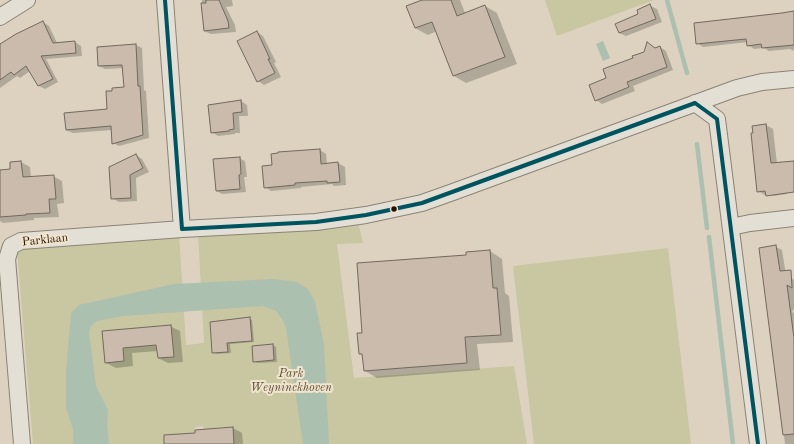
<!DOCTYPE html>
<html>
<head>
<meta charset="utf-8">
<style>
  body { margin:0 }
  canvas { display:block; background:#dcd2bf }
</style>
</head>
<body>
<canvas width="794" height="444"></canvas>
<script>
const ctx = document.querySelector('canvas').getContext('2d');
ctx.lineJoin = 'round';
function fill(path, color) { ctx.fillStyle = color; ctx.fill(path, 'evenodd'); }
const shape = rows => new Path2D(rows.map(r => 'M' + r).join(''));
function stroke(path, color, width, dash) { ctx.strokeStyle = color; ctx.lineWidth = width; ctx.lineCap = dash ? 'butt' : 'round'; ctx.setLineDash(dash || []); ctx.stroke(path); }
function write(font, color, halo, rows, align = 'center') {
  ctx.font = font + ' "Old Standard TT",serif'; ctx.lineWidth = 4; ctx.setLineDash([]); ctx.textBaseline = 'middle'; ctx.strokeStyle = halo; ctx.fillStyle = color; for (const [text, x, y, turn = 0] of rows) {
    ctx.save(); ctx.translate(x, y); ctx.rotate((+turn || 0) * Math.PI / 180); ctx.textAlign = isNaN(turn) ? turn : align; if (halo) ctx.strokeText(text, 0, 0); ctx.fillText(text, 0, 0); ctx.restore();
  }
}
fill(shape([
  [545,0,654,0,557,36],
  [358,222,363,243,337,244,354,378,514,366,527,444,234,444,233,427,218,428,218,431,204,433,203,426,195,427,195,433,182,434,183,444,33,444,17,249,179,233,186,345,204,343,198,232],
  [249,318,242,335,242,342,227,343,228,352,212,353,210,322],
  [171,325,174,357,158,358,156,345,123,348,124,361,106,363,102,331],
  [668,248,691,444,534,444,513,266]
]), '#c9c6a2');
fill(shape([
  [603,41,610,58,603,61,596,44],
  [274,279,297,282,308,289,315,302,324,344,329,444,303,444,286,328,282,319,276,311,263,306,124,316,97,321,91,326,89,332,96,386,108,410,107,425,109,444,73,444,73,429,66,408,66,372,71,313,79,305,174,284]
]), '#acc0b0');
fill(shape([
  [202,0,232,0,233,6,226,7,235,25,236,32,211,34,204,31],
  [424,0,460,0,465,13,485,6,497,13,517,64,466,83,454,76,437,31,428,35,415,28],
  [650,6,657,9,662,22,626,36,619,33],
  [794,11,794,51,790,49,769,51,764,48,754,49,748,45,748,42,703,47,697,43,782,14],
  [43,22,49,26,57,43,75,42,81,46,82,56,46,59,58,82,45,89,39,86,30,71,20,78,17,76,0,88,0,46],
  [257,32,263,36,276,62,274,63,281,77,264,85,258,81],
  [136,45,142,48,144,90,146,91,149,138,119,146,113,143,112,130,73,133,66,130,108,110,125,88,124,68,105,69,99,66],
  [660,47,666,51,673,70,633,86,635,91,602,104,596,100,608,79,634,58],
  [241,101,247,105,248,116,239,116,240,133,235,133,235,134,218,136,212,132],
  [766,125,773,129,777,164,794,162,794,190,787,191,787,194,773,196,769,194,765,195,758,191],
  [320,150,326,154,327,164,338,163,345,167,346,185,334,186,332,184,301,187,301,188,271,191,265,187,273,166],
  [136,155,142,159,149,172,136,178,137,201,119,202,112,198],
  [239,158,245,161,247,177,244,177,246,192,222,194,217,191],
  [21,162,30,167,31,178,53,176,62,181,64,203,57,204,59,217,34,218,34,220,3,223,0,221,0,171,11,170],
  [776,247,782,250,786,275,794,280,794,309,792,312,794,313,794,444,785,444,761,249],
  [490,251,502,259,505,293,509,296,513,342,477,344,480,370,377,378,365,371,363,356,360,353,363,334,467,256],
  [249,318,252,320,254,342,230,344,231,353,216,354,213,352],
  [170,326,180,331,183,362,168,363,158,358,158,351,132,353,133,366,116,368,106,363,103,332],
  [273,345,276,347,277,362,257,363,254,361],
  [233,428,242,433,243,444,184,444]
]), '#0003');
stroke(shape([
  [667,0,687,73],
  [697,144,707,228],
  [709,237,733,444]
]), '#acc0b0', 4.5);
const building = shape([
  [206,0,219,0,228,21,229,28,204,31,201,3,206,3,206,0],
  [422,0,451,0,457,16,485,5,505,57,453,76,432,22,415,28,406,6,422,0],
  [650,4,656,19,619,33,615,24,638,14,637,10,650,4],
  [794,11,794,45,762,48,761,44,747,46,746,39,696,44,694,23,782,13,794,11],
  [43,21,53,43,75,41,76,53,41,56,53,79,38,86,26,66,14,75,11,72,0,80,0,44,16,34,43,21],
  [257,31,270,59,268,59,275,73,257,82,237,41,257,31],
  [647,42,655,48,660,46,667,67,627,82,629,87,595,101,589,85,606,78,603,69,633,58,632,56,644,52,647,42],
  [136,44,138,86,140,86,143,135,112,144,111,126,66,130,64,113,107,109,106,91,112,91,112,88,124,87,122,65,98,66,97,47,136,44],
  [241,100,242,112,233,113,234,129,229,130,229,131,211,133,208,105,241,100],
  [766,124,771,163,794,161,794,192,766,196,765,191,757,192,751,133,753,133,752,126,766,124],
  [320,149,321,164,338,162,340,182,327,183,327,181,295,183,295,185,264,188,262,166,272,165,271,154,278,153,278,152,320,149],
  [136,154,143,168,130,175,131,198,111,199,109,167,136,154],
  [240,157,241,174,239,175,240,189,216,191,213,159,240,157],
  [21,161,23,177,54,175,56,199,49,199,50,213,26,214,26,215,0,217,0,170,10,169,10,162,21,161],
  [776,245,780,271,791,270,792,288,787,285,794,338,794,434,783,435,759,248,776,245],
  [490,250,493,288,497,288,501,335,465,337,467,363,364,371,362,354,359,354,357,333,362,333,357,263,466,255,466,252,490,250],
  [250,317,252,341,227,343,228,352,212,353,210,322,250,317],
  [171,325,174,357,158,358,156,345,123,348,124,361,105,363,102,331,171,325],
  [273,344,274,360,253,362,252,346,273,344],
  [233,427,234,444,164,444,164,435,195,433,195,430,233,427]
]);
fill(building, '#cbbbac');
stroke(building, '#71695d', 1);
const minor = shape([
  [165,0,182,229],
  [0,17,27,0],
  [695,103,717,119,758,444],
  [731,227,750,223,794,218],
  [22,444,7,259,11,246,21,241,182,229,316,222,366,215,422,203,453,192,737,88,762,82,794,79]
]);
stroke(minor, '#8b8376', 18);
stroke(minor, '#e4dfd5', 16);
stroke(shape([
  [165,0,182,229],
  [695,103,717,119,758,444],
  [182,229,316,222,366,215,422,203,695,103]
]), '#005460', 4);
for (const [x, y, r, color] of [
  [394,209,3.5,"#241301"]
]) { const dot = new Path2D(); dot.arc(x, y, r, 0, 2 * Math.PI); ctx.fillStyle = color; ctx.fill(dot); stroke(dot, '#f0e4ce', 1.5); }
write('12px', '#241301', '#f0e4ce', [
  ["Parklaan",45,240,-6]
]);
write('italic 12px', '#584e31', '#f0e4ce', [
  ["Park",291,374],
  ["Weyninckhoven",291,388]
]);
</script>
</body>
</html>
